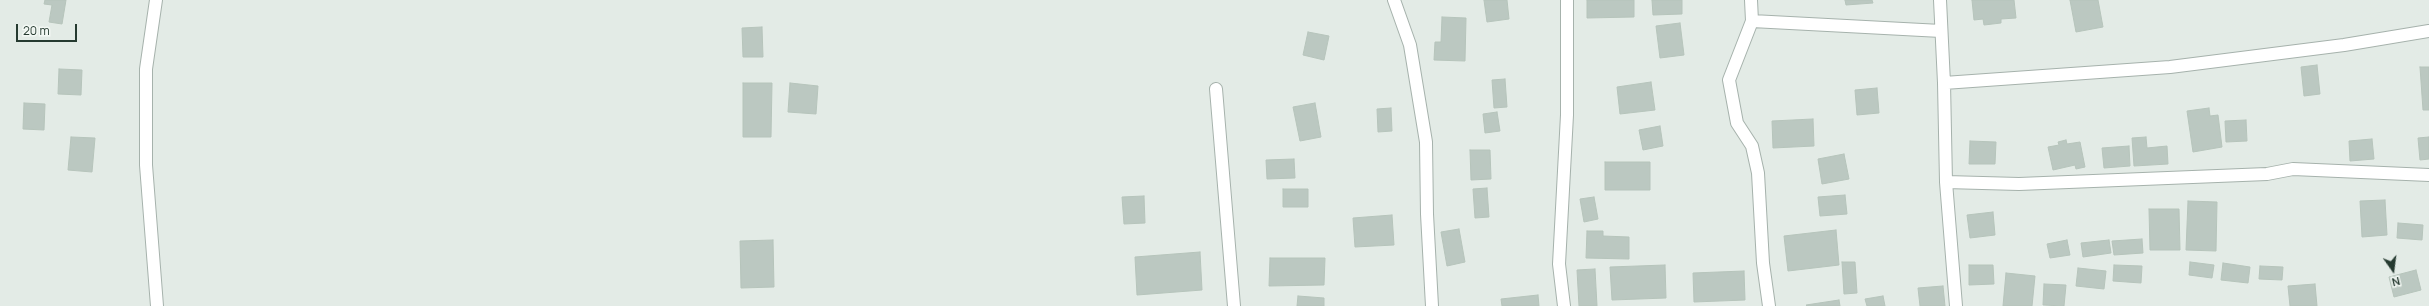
<!DOCTYPE html>
<html>
<head>
<meta charset="utf-8">
<style>
  body { margin:0 }
  #map { position:relative; width:2429px; height:306px; overflow:hidden; background:#e3ebe6; font-family:Manrope,sans-serif }
  canvas { display:block }
  .north { position:absolute; left:2373px; top:250px; width:40px; height:40px; -webkit-text-stroke:3px #f3f8f4; paint-order:stroke; rotate:166deg; font-size:11px; font-weight:700; line-height:16px; text-align:center; color:#253a30 }
  .north::after { content:''; display:block; margin:auto; width:14px; height:18px; background:#253a30; clip-path:polygon(50% 0,100% 100%,50% 72%,0 100%) }
  .scale { position:absolute; left:16px; top:24px; width:61px; height:18px; box-sizing:border-box; border:2px solid #253a30; border-top:0; padding-left:5px; font-size:12px; line-height:14px; white-space:nowrap; color:#253a30; -webkit-text-stroke:3px #f3f8f4; paint-order:stroke }
</style>
</head>
<body>
<div id="map">
<canvas width="2429" height="306"></canvas>
<div class="north">N</div>
<div class="scale">20 m</div>
</div>
<script>
const ctx = document.querySelector('canvas').getContext('2d');
ctx.lineJoin = 'round';
function fill(path, color) { ctx.fillStyle = color; ctx.fill(path, 'evenodd'); }
const shape = rows => new Path2D(rows.map(r => 'M' + r).join(''));
function stroke(path, color, width, dash) { ctx.strokeStyle = color; ctx.lineWidth = width; ctx.lineCap = dash ? 'butt' : 'round'; ctx.setLineDash(dash || []); ctx.stroke(path); }
const building = shape([
  [45,0,66,0,62,24,49,22,52,5,44,4,45,0],
  [1484,0,1507,0,1509,19,1487,22,1484,0],
  [1587,0,1634,0,1634,17,1587,18,1587,0],
  [1652,0,1682,0,1682,14,1653,15,1652,0],
  [1845,0,1872,0,1873,3,1846,5,1845,0],
  [1972,0,2014,0,2016,18,2001,19,2001,23,1984,25,1983,19,1974,20,1972,0],
  [2070,0,2098,0,2103,27,2076,32,2070,0],
  [1442,17,1466,18,1465,61,1434,60,1435,42,1441,42,1442,17],
  [1680,23,1684,55,1660,58,1656,26,1680,23],
  [762,27,763,57,743,57,742,28,762,27],
  [1308,32,1329,36,1324,60,1303,55,1308,32],
  [2317,65,2320,94,2304,96,2301,67,2317,65],
  [2420,67,2429,67,2429,110,2423,110,2420,67],
  [59,69,82,70,81,95,58,94,59,69],
  [1505,79,1507,107,1494,108,1492,80,1505,79],
  [1651,82,1655,110,1620,114,1617,87,1651,82],
  [743,83,772,83,771,137,743,137,743,83],
  [790,83,818,86,816,114,788,112,790,83],
  [1877,88,1879,113,1857,115,1855,90,1877,88],
  [24,103,45,104,44,130,23,129,24,103],
  [1315,103,1321,137,1300,141,1293,107,1315,103],
  [1391,108,1392,131,1378,132,1377,109,1391,108],
  [2209,108,2210,116,2218,115,2222,147,2193,152,2187,111,2209,108],
  [1497,112,1500,131,1485,133,1483,114,1497,112],
  [1813,119,1814,146,1773,148,1772,121,1813,119],
  [2246,120,2247,141,2226,142,2225,121,2246,120],
  [1660,126,1663,146,1643,150,1639,130,1660,126],
  [71,137,95,138,92,172,68,170,71,137],
  [2146,137,2147,148,2167,146,2168,164,2134,166,2132,138,2146,137],
  [2429,137,2429,159,2420,160,2418,138,2429,137],
  [2372,139,2374,159,2350,161,2349,141,2372,139],
  [2066,140,2067,144,2080,142,2085,167,2076,169,2075,165,2053,170,2048,147,2059,145,2058,142,2066,140],
  [1970,141,1996,142,1995,164,1969,164,1970,141],
  [2129,146,2130,166,2104,168,2102,148,2129,146],
  [1470,150,1490,150,1491,179,1471,180,1470,150],
  [1844,154,1849,179,1822,184,1818,159,1844,154],
  [1294,159,1295,178,1267,179,1266,160,1294,159],
  [1605,162,1650,162,1650,190,1605,190,1605,162],
  [1487,188,1489,217,1475,218,1473,189,1487,188],
  [1283,189,1308,189,1308,207,1283,207,1283,189],
  [1845,195,1847,214,1820,216,1818,197,1845,195],
  [1144,196,1145,223,1124,224,1122,197,1144,196],
  [1594,197,1598,219,1584,222,1580,199,1594,197],
  [2385,200,2387,235,2362,237,2360,201,2385,200],
  [2188,201,2217,202,2216,251,2186,250,2188,201],
  [2149,209,2179,209,2180,250,2150,250,2149,209],
  [1993,212,1995,235,1970,238,1967,215,1993,212],
  [1392,215,1394,245,1355,247,1353,218,1392,215],
  [2398,223,2423,225,2422,240,2397,238,2398,223],
  [1459,229,1465,262,1447,266,1441,232,1459,229],
  [1836,230,1839,265,1788,271,1784,236,1836,230],
  [1587,231,1603,231,1603,236,1629,237,1629,259,1586,258,1587,231],
  [2142,239,2143,253,2114,255,2112,241,2142,239],
  [773,240,774,287,741,288,740,241,773,240],
  [2067,240,2070,255,2050,258,2047,244,2067,240],
  [2109,240,2111,253,2083,257,2081,243,2109,240],
  [1200,252,1202,290,1137,295,1135,257,1200,252],
  [1270,258,1325,258,1324,285,1269,286,1270,258],
  [1842,262,1855,262,1857,293,1844,294,1842,262],
  [2190,262,2214,265,2212,278,2189,275,2190,262],
  [2223,263,2250,267,2248,283,2221,280,2223,263],
  [1665,265,1666,298,1612,300,1610,267,1665,265],
  [1969,265,1993,265,1994,284,1969,285,1969,265],
  [2114,265,2142,266,2141,283,2113,281,2114,265],
  [2260,266,2283,267,2282,280,2259,279,2260,266],
  [2078,268,2106,271,2104,289,2076,286,2078,268],
  [1595,269,1597,306,1579,306,1577,270,1595,269],
  [2416,270,2421,290,2394,297,2389,277,2416,270],
  [1744,271,1745,300,1694,302,1693,273,1744,271],
  [2006,273,2035,276,2032,306,2003,306,2006,273],
  [2044,284,2066,285,2064,306,2043,305,2044,284],
  [2315,284,2317,306,2290,306,2288,286,2315,284],
  [1943,286,1945,306,1920,306,1918,288,1943,286],
  [1538,295,1539,306,1502,306,1501,299,1538,295],
  [1298,296,1324,298,1324,306,1297,306,1298,296],
  [1883,296,1885,306,1867,306,1865,299,1883,296],
  [1839,300,1840,306,1807,306,1806,305,1839,300]
]);
fill(building, '#bbc8c1');
stroke(building, '#b6c4bb', 1);
const minor = shape([
  [156,0,146,69,146,165,157,306],
  [1394,0,1410,45,1426,142,1427,214,1432,306],
  [1751,0,1752,21,1729,80,1737,123,1752,146,1758,173,1763,263,1769,306],
  [1940,0,1944,83],
  [1752,21,1941,31],
  [1216,89,1234,306],
  [1946,182,2019,184,2267,174,2293,169,2429,175],
  [1564,306,1559,264,1567,115,1567,0],
  [1956,306,1946,182,1944,83,2170,67,2344,45,2429,31]
]);
stroke(minor, '#a6b2ac', 14);
stroke(minor, '#fff', 12);
</script>
</body>
</html>
